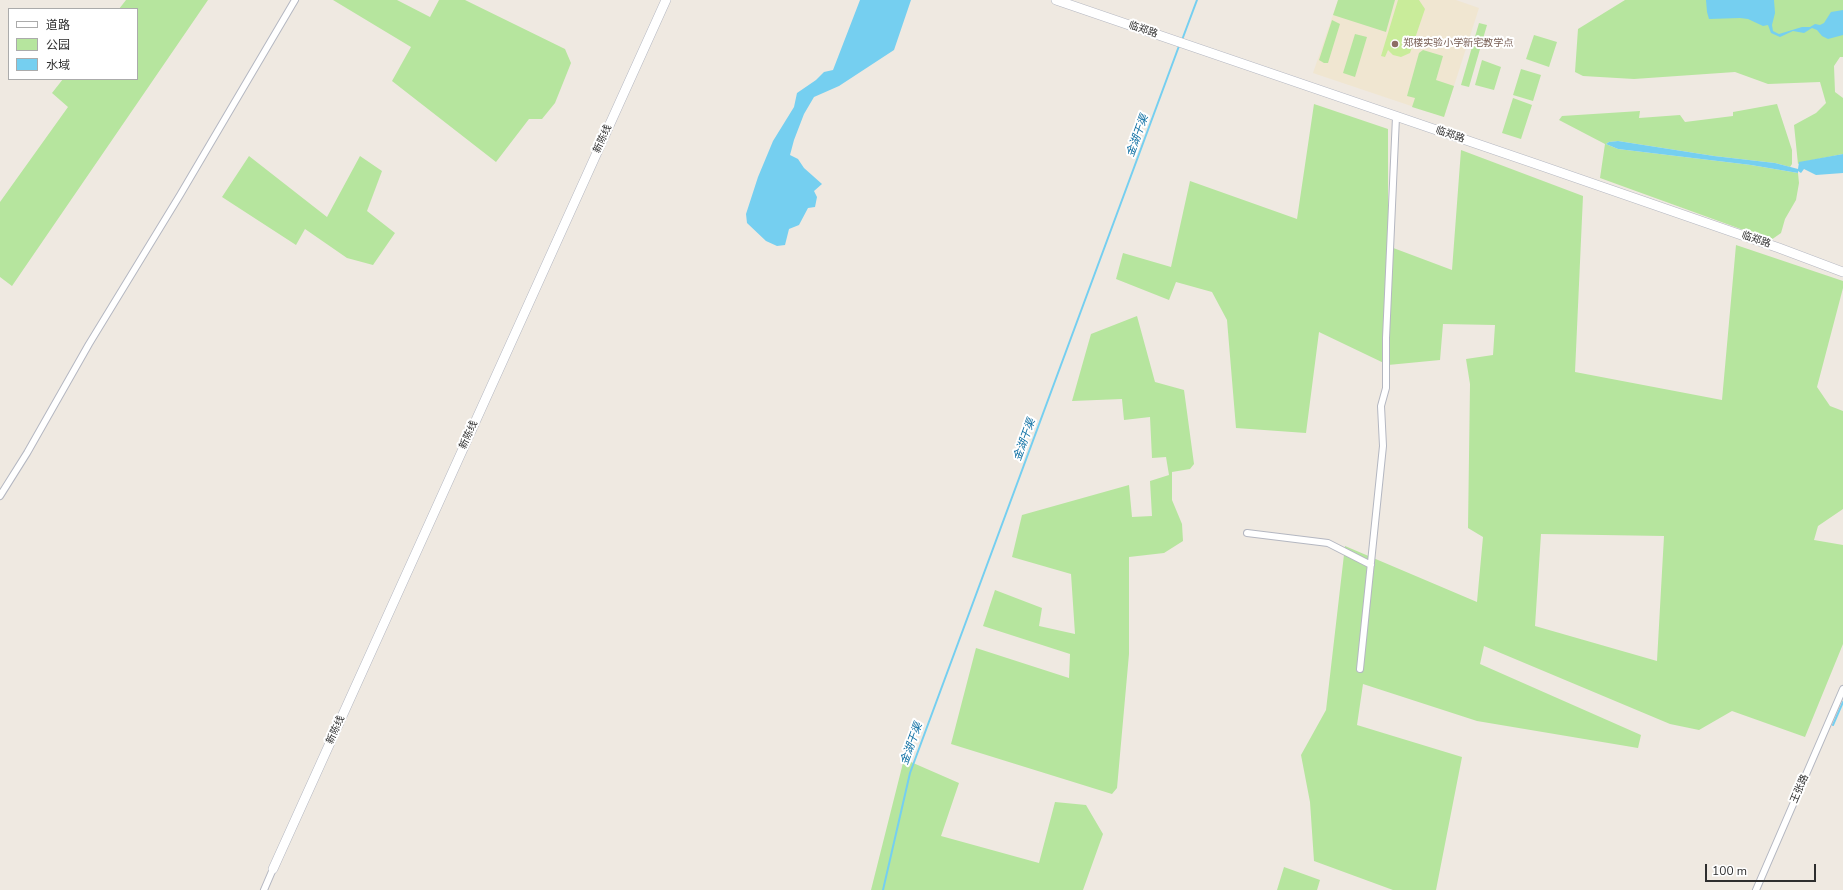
<!DOCTYPE html>
<html>
<head>
<meta charset="utf-8">
<style>
  body { margin:0 }
  #map { position:relative; width:1843px; height:890px; overflow:hidden; background:#efe9e1; font-family:"Nunito Sans","Noto Sans SC",sans-serif }
  canvas { display:block }
  .legend { position:absolute; left:8px; top:8px; width:130px; height:72px; box-sizing:border-box; background:#fff; border:1px solid #ababab; margin:0; padding:5px 7px; list-style:none; font-size:12px; color:#2e2e2e }
  .legend li { display:flex; align-items:center; gap:8px; height:20px }
  .legend b { width:20px; border:1px solid #ababab }
  .scale { position:absolute; left:1705px; top:864px; width:111px; height:18px; box-sizing:border-box; border:2px solid #2e2e2e; border-top:0; padding-left:5px; font-size:12px; line-height:14px; white-space:nowrap; color:#2e2e2e; -webkit-text-stroke:3px #fff; paint-order:stroke }
</style>
</head>
<body>
<div id="map">
<canvas width="1843" height="890"></canvas>
<ul class="legend">
<li><b style="height:5px;background:#fff"></b>道路</li>
<li><b style="height:11px;background:#b6e59e"></b>公园</li>
<li><b style="height:11px;background:#75cff0"></b>水域</li>
</ul>
<div class="scale">100 m</div>
</div>
<script>
const ctx = document.querySelector('canvas').getContext('2d');
ctx.lineJoin = 'round';
function fill(path, color) { ctx.fillStyle = color; ctx.fill(path, 'evenodd'); }
const shape = rows => new Path2D(rows.map(r => 'M' + r).join(''));
function stroke(path, color, width, dash) { ctx.strokeStyle = color; ctx.lineWidth = width; ctx.lineCap = dash ? 'butt' : 'round'; ctx.setLineDash(dash || []); ctx.stroke(path); }
function write(font, color, halo, rows, align = 'center') {
  ctx.font = font + ' "Nunito Sans","Noto Sans SC",sans-serif'; ctx.lineWidth = 4; ctx.setLineDash([]); ctx.textBaseline = 'middle'; ctx.strokeStyle = halo; ctx.fillStyle = color; for (const [text, x, y, turn = 0] of rows) {
    ctx.save(); ctx.translate(x, y); ctx.rotate((+turn || 0) * Math.PI / 180); ctx.textAlign = isNaN(turn) ? turn : align; if (halo) ctx.strokeText(text, 0, 0); ctx.fillText(text, 0, 0); ctx.restore();
  }
}
fill(shape([
  [1338,0,1456,0,1479,8,1444,117,1313,73]
]), '#f0e6d1');
fill(shape([
  [126,0,208,0,12,286,0,277,0,202,68,107,52,93,63,79,137,79,137,9,119,9],
  [333,0,397,0,430,17,439,0,465,0,565,49,571,63,555,103,542,119,529,119,496,162,392,81,411,47],
  [1338,0,1395,0,1386,32,1333,15],
  [1625,0,1843,0,1843,57,1840,57,1834,66,1835,92,1843,98,1843,154,1803,162,1798,164,1794,125,1816,113,1826,103,1820,82,1768,84,1735,72,1634,79,1583,76,1575,72,1578,29],
  [1332,20,1340,24,1328,63,1324,63,1319,60],
  [1479,23,1487,25,1469,87,1461,85],
  [1355,34,1367,37,1355,77,1343,73],
  [1534,35,1557,42,1549,67,1526,59],
  [1423,50,1443,56,1436,80,1454,86,1444,117,1412,107,1415,98,1407,96,1419,53],
  [1482,60,1501,67,1494,90,1475,85],
  [1521,69,1541,75,1533,101,1513,95],
  [1513,98,1532,105,1521,139,1502,133],
  [1314,104,1388,129,1388,246,1452,270,1461,150,1583,196,1575,372,1722,400,1736,245,1843,281,1843,288,1817,387,1830,406,1843,411,1843,509,1818,526,1814,540,1843,545,1843,644,1805,737,1732,711,1699,730,1670,724,1484,646,1480,664,1641,735,1638,748,1477,721,1363,684,1357,725,1462,757,1436,890,1393,890,1314,861,1310,802,1301,755,1326,710,1345,546,1477,602,1483,537,1468,528,1470,384,1466,359,1493,355,1495,325,1443,324,1440,360,1388,365,1319,332,1306,433,1236,428,1227,320,1212,292,1176,282,1169,300,1116,279,1123,253,1171,267,1190,181,1297,219],
  [1541,534,1664,536,1657,661,1535,626],
  [1777,104,1792,150,1792,164,1790,167,1775,163,1714,156,1618,141,1609,142,1606,144,1618,149,1751,165,1798,173,1799,183,1796,200,1785,219,1781,233,1771,240,1600,178,1605,144,1559,120,1562,116,1640,111,1639,118,1680,115,1685,122,1733,116,1733,112],
  [249,156,327,217,360,156,382,171,367,211,395,233,373,265,347,258,305,229,296,245,222,197],
  [1137,316,1155,382,1184,390,1194,464,1190,469,1172,472,1172,500,1182,524,1183,541,1164,553,1129,557,1129,654,1117,788,1112,794,951,744,976,648,1069,678,1070,654,983,626,995,590,1042,608,1039,626,1075,634,1071,574,1012,557,1022,515,1129,485,1132,517,1152,516,1150,481,1169,475,1166,457,1152,458,1150,417,1124,420,1122,399,1072,401,1091,334],
  [904,759,959,783,941,836,1039,863,1055,802,1086,805,1103,834,1083,890,871,890],
  [1284,867,1320,880,1317,890,1277,890]
]), '#b6e59e');
fill(shape([
  [1398,0,1419,0,1425,9,1410,53,1401,57,1393,55,1388,50,1385,57,1381,56]
]), '#c9ec9a');
fill(shape([
  [860,0,911,0,894,50,839,86,814,97,804,114,794,140,790,155,798,159,804,168,822,184,814,191,817,197,815,207,808,208,799,225,789,229,785,245,777,246,766,241,747,223,746,214,758,177,773,141,794,107,797,93,816,80,824,72,833,70],
  [1706,0,1774,0,1775,13,1772,25,1773,31,1779,34,1802,27,1810,27,1815,24,1820,25,1824,23,1831,12,1843,10,1843,35,1828,39,1822,36,1817,30,1812,28,1804,33,1793,31,1780,37,1771,33,1768,25,1763,26,1748,19,1740,18,1709,19,1707,12],
  [1618,141,1714,156,1775,163,1798,169,1799,162,1843,154,1843,173,1816,175,1804,169,1801,173,1798,171,1798,173,1751,165,1618,149,1606,144,1609,142]
]), '#75cff0');
stroke(shape([
  [1182,40,1197,0],
  [1833,725,1843,702],
  [883,890,910,773,1179,46]
]), '#75cff0', 2);
const street = shape([
  [0,496,27,453,89,344,180,195,295,0],
  [1247,533,1328,543,1371,565],
  [1360,669,1383,446,1381,406,1386,388,1386,338,1396,117],
  [264,890,273,869],
  [1756,890,1843,689]
]);
const secondary = shape([
  [1056,0,1536,164,1779,248,1843,272],
  [273,869,666,0]
]);
stroke(street, '#b4b7c1', 8);
stroke(secondary, '#b4b7c1', 10);
stroke(street, '#fff', 6);
stroke(secondary, '#fff', 9);
for (const [x, y, r, color] of [
  [1395,44,4,"#8d6e63"]
]) { const dot = new Path2D(); dot.arc(x, y, r, 0, 2 * Math.PI); ctx.fillStyle = color; ctx.fill(dot); stroke(dot, '#fff', 1.5); }
write('10px', '#2e2e2e', '#fff', [
  ["临郑路",1143,30,19],
  ["临郑路",1450,135,19],
  ["新陈线",603,139,-66],
  ["临郑路",1756,240,19],
  ["新陈线",469,435,-66],
  ["新陈线",336,730,-66],
  ["王张路",1800,789,-67]
]);
write('10px', '#785e54', '#fff', [
  ["郑楼实验小学新宅教学点",1403,44]
], 'left');
write('italic 11px', '#0d6fa3', '#fff', [
  ["金湖干渠",1138,136,-70],
  ["金湖干渠",1025,440,-70],
  ["金湖干渠",912,744,-70]
]);
</script>
</body>
</html>
